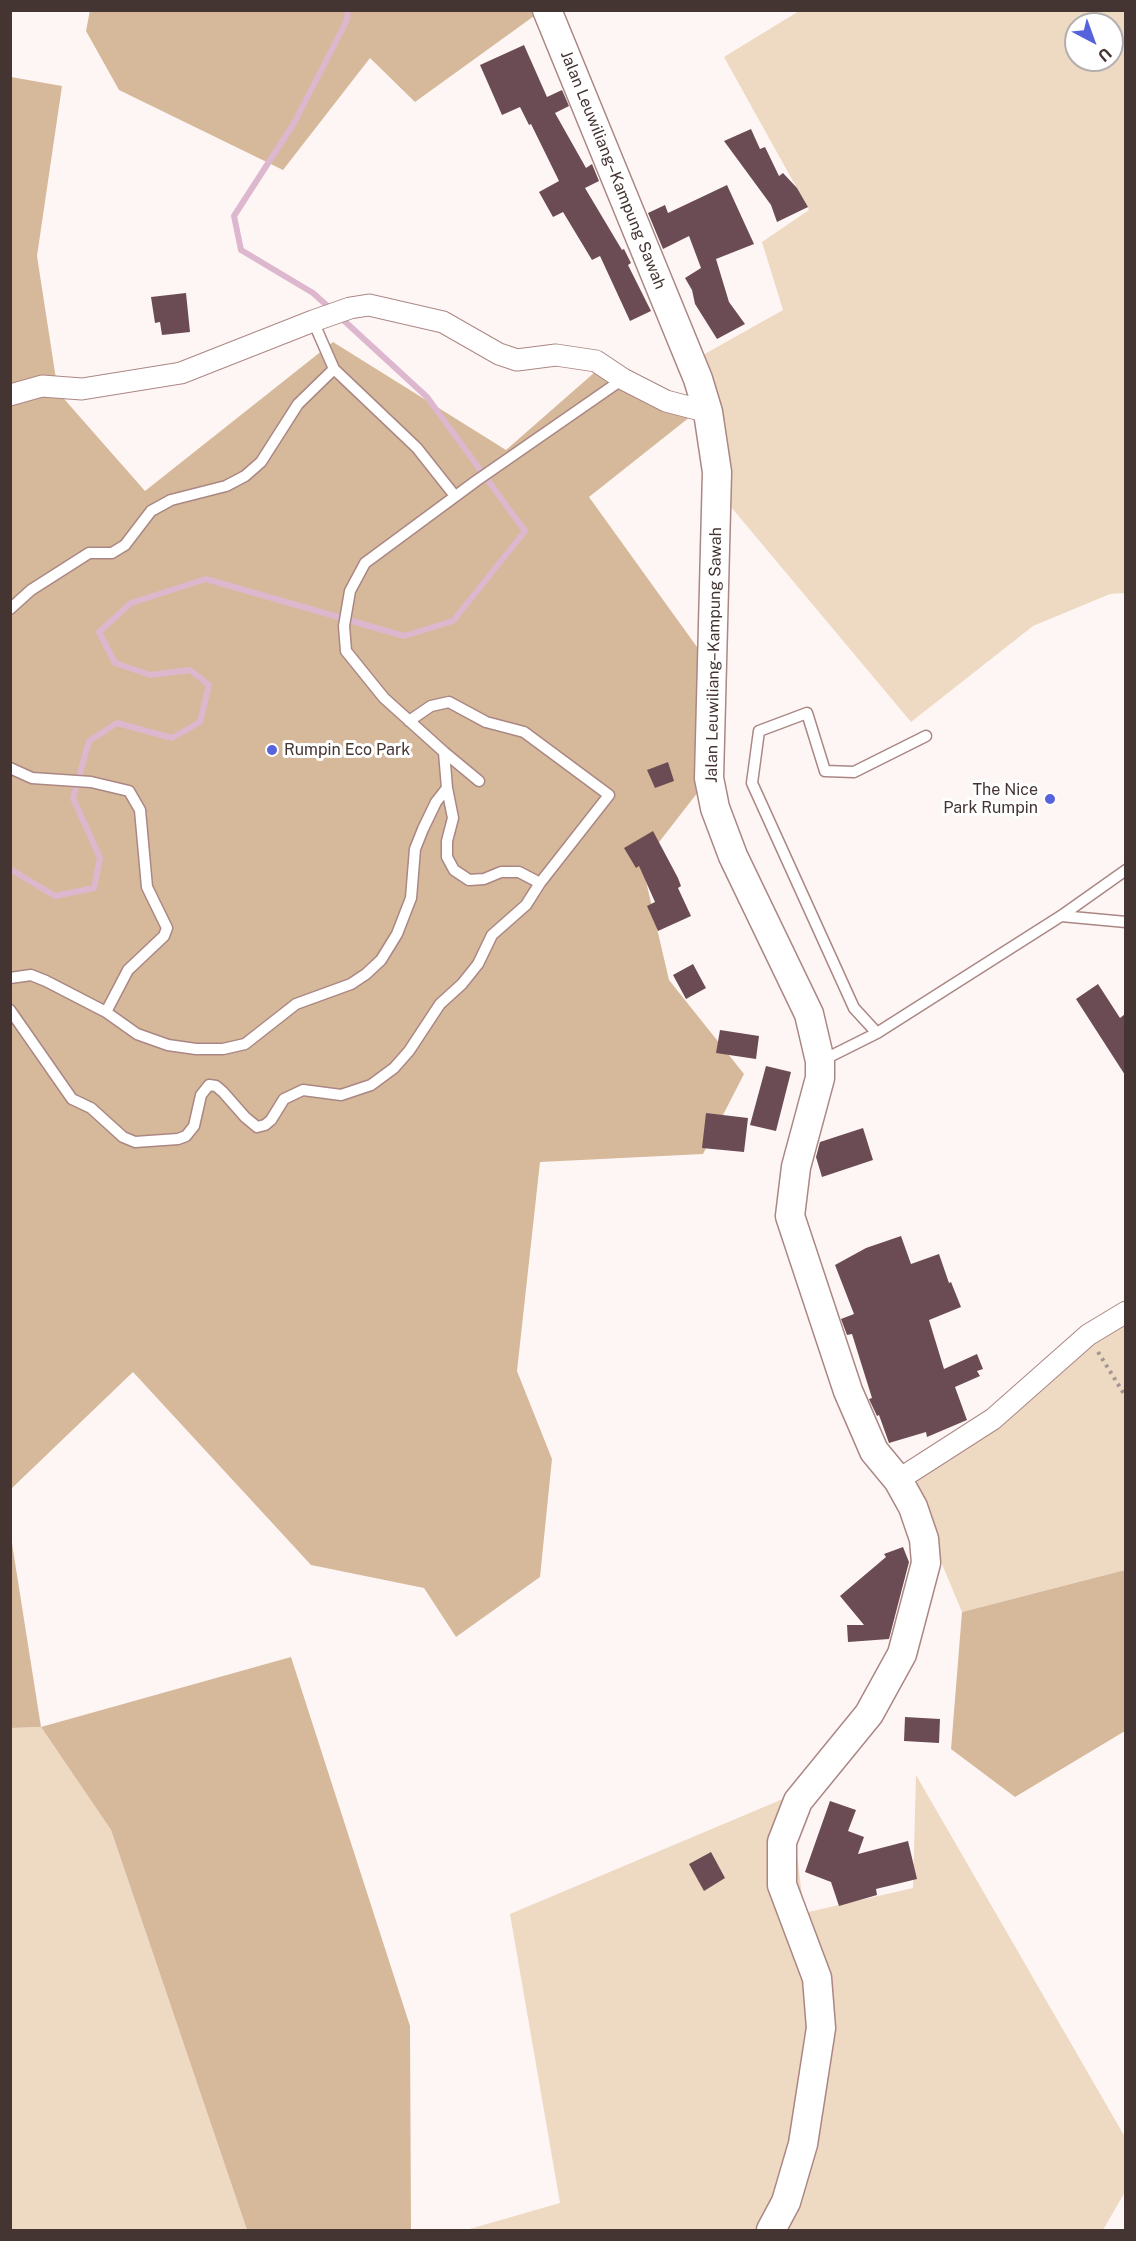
<!DOCTYPE html>
<html>
<head>
<meta charset="utf-8">
<style>
  body { margin:0 }
  #map { position:relative; width:1136px; height:2241px; overflow:hidden; background:#fef6f5; font-family:"Public Sans",sans-serif }
  canvas { display:block }
  .frame { position:absolute; inset:0; border:12px solid #443533; pointer-events:none }
  .north { position:absolute; left:1064px; top:12px; width:60px; height:60px; box-sizing:border-box; background:#fff; border:2px solid #b4aead; border-radius:50%; rotate:139deg; font-size:16px; font-weight:700; line-height:24px; text-align:center; color:#443533 }
  .north::after { content:''; display:block; margin:auto; width:21px; height:27px; background:#5763da; clip-path:polygon(50% 0,100% 100%,50% 72%,0 100%) }
</style>
</head>
<body>
<div id="map">
<canvas width="1136" height="2241"></canvas>
<div class="frame"></div>
<div class="north">U</div>
</div>
<script>
const ctx = document.querySelector('canvas').getContext('2d');
ctx.lineJoin = 'round';
function fill(path, color) { ctx.fillStyle = color; ctx.fill(path, 'evenodd'); }
const shape = rows => new Path2D(rows.map(r => 'M' + r).join(''));
function stroke(path, color, width, dash) { ctx.strokeStyle = color; ctx.lineWidth = width; ctx.lineCap = dash ? 'butt' : 'round'; ctx.setLineDash(dash || []); ctx.stroke(path); }
function write(font, color, halo, rows, align = 'center') {
  ctx.font = font + ' "Public Sans",sans-serif'; ctx.lineWidth = 6; ctx.setLineDash([]); ctx.textBaseline = 'middle'; ctx.strokeStyle = halo; ctx.fillStyle = color; for (const [text, x, y, turn = 0] of rows) {
    ctx.save(); ctx.translate(x, y); ctx.rotate((+turn || 0) * Math.PI / 180); ctx.textAlign = isNaN(turn) ? turn : align; if (halo) ctx.strokeText(text, 0, 0); ctx.fillText(text, 0, 0); ctx.restore();
  }
}
fill(shape([
  [799,11,1125,11,1125,593,1110,594,1033,626,911,722,731,507,694,360,783,310,762,242,809,210,724,57],
  [1076,24,1112,24,1112,60,1076,60],
  [1125,1318,1125,1570,962,1612,903,1471],
  [41,1727,111,1830,247,2230,11,2230,11,1728],
  [916,1775,1125,2137,1125,2192,1103,2230,466,2230,560,2203,510,1914,790,1796,804,1913,913,1888]
]), '#eed9c2');
fill(shape([
  [90,10,541,11,415,102,370,58,283,170,119,90,86,31],
  [11,77,62,86,37,256,58,392,145,491,333,342,506,450,603,365,705,405,589,497,715,672,705,783,642,864,669,980,744,1074,703,1154,540,1162,517,1371,552,1459,540,1577,456,1637,424,1588,311,1565,133,1372,11,1489],
  [11,1537,41,1727,291,1657,410,2026,411,2230,247,2230,111,1830,41,1727,11,1728],
  [1125,1570,1125,1731,1015,1797,951,1749,962,1612]
]), '#d6b99a');
stroke(shape([
  [332,310,313,293,241,250,234,216,294,123,347,20,348,10],
  [10,869,55,896,94,888,100,858,73,798,89,741,117,723,172,738,200,722,209,685,190,670,150,675,115,663,99,632,131,603,206,579,404,636,453,621,525,531,427,397,340,317]
]), '#ddb7ce', 6);
fill(shape([
  [524,45,547,97,562,90,569,106,555,113,586,168,592,164,599,181,585,188,622,250,624,249,631,263,628,265,651,311,630,321,600,256,592,260,563,212,553,217,539,192,559,181,531,124,529,125,520,107,502,115,480,65],
  [751,129,760,149,765,147,779,176,783,173,797,188,808,207,777,222,771,205,724,141],
  [727,185,754,244,716,259,729,302,745,324,717,339,695,304,692,290,685,278,701,268,689,236,663,249,648,213,665,205,668,213],
  [186,293,190,332,162,335,160,322,155,323,151,297],
  [668,762,674,781,655,788,647,770],
  [653,831,678,878,681,886,678,888,691,916,658,931,647,906,655,902,639,866,636,868,624,848],
  [693,964,706,988,686,999,673,975],
  [1098,984,1120,1018,1125,1014,1125,1075,1076,999],
  [720,1030,759,1036,756,1059,716,1053],
  [766,1066,791,1072,776,1131,750,1125],
  [706,1113,748,1118,744,1152,702,1148],
  [863,1128,873,1160,822,1177,816,1157,820,1142],
  [901,1236,911,1264,939,1254,949,1283,951,1282,961,1307,929,1320,944,1369,977,1354,983,1369,977,1371,980,1376,955,1387,967,1420,927,1437,926,1432,889,1443,879,1415,877,1416,869,1399,872,1398,852,1334,847,1335,841,1319,854,1314,835,1265,866,1248],
  [903,1547,909,1562,889,1639,848,1642,847,1625,864,1625,840,1596,886,1557,884,1554],
  [905,1717,940,1719,939,1743,904,1741],
  [830,1801,856,1810,848,1831,864,1837,858,1854,908,1841,917,1879,876,1889,877,1895,839,1906,831,1882,805,1872],
  [711,1852,725,1878,704,1891,689,1864]
]), '#6c4c54');
const service = shape([
  [313,321,334,369],
  [10,609,31,590,89,553,112,553,125,545,151,511,171,500,226,486,245,476,261,462,298,404,334,369,417,448,455,496],
  [409,721,431,706,449,702,486,722,524,732,609,795,540,883],
  [444,752,479,781],
  [10,768,32,778,91,782,129,791,140,810,147,887,167,928,164,936,128,970,106,1012],
  [1061,916,1126,922],
  [10,978,31,975,46,981,106,1012,137,1034,168,1045,196,1049,223,1049,245,1044,296,1004,351,984,366,974,381,960,397,934,411,898,415,849,423,829,436,802,447,788],
  [10,1010,72,1099,91,1108,123,1137,135,1142,178,1139,186,1136,194,1126,201,1095,209,1085,216,1086,223,1092,245,1117,257,1127,265,1125,271,1120,284,1099,303,1090,341,1095,371,1085,394,1068,409,1051,440,1004,462,984,478,964,492,935,526,905,540,883,519,872,501,872,484,879,469,880,454,870,447,857,447,841,453,818,447,788,444,752,384,698,346,651,344,626,350,591,365,563,476,481,623,379],
  [877,1033,854,1008,752,783,759,731,807,713,825,771,854,772,926,736],
  [823,1060,877,1033,1061,916,1126,870]
]);
const minor = shape([
  [10,395,42,386,82,389,181,373,313,321,350,308,369,305,443,322,499,354,517,360,556,355,596,361,623,379,666,401,708,412],
  [898,1480,993,1419,1088,1335,1126,1312]
]);
const secondary = shape([
  [547,10,698,379,708,412,717,472,709,778,715,808,733,856,809,1014,820,1061,820,1078,796,1167,790,1216,848,1391,874,1451,898,1480,913,1507,924,1539,926,1563,902,1654,869,1714,798,1801,782,1842,782,1885,817,1978,821,2028,803,2144,786,2202,771,2230]
]);
stroke(service, '#ab8784', 13);
stroke(minor, '#ab8784', 23);
stroke(secondary, '#ab8784', 31);
stroke(shape([
  [1098,1352,1126,1397]
]), '#a29695', 4, [3, 4.5]);
stroke(service, '#fff', 10);
stroke(minor, '#fff', 21);
stroke(secondary, '#fff', 28);
for (const [x, y, r, color] of [
  [272,750,6,"#5763da"],
  [1050,799,6,"#5763da"]
]) { const dot = new Path2D(); dot.arc(x, y, r, 0, 2 * Math.PI); ctx.fillStyle = color; ctx.fill(dot); stroke(dot, '#fff', 2); }
write('16px', '#443533', '#fff', [
  ["Jalan Leuwiliang–Kampung Sawah",613,170,68],
  ["Jalan Leuwiliang–Kampung Sawah",714,655,-89]
]);
write('16px', '#443533', '#fff', [
  ["Rumpin Eco Park",284,750],
  ["The Nice",1038,790,"right"],
  ["Park Rumpin",1038,808,"right"]
], 'left');
</script>
</body>
</html>
